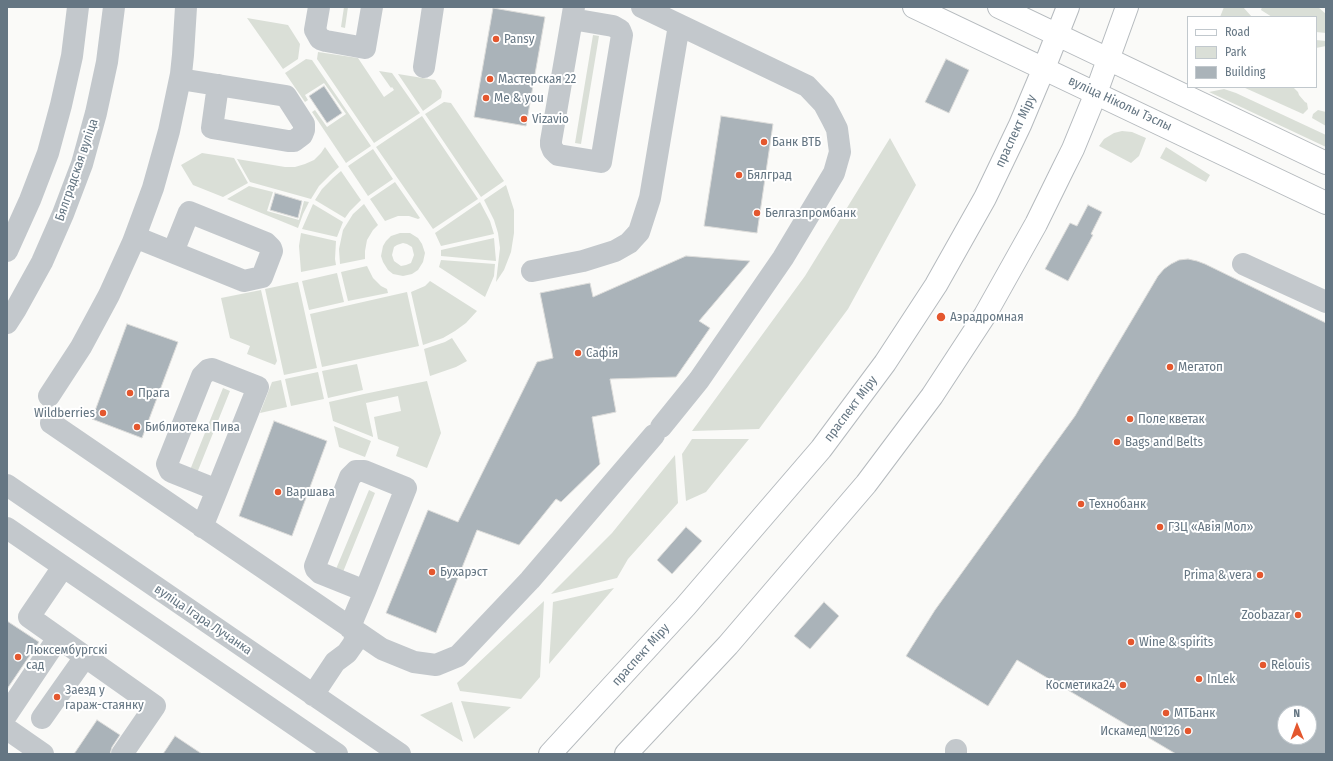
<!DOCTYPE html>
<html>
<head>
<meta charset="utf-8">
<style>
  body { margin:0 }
  #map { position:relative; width:1333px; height:761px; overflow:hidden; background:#fafaf8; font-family:"Fira Sans Condensed",sans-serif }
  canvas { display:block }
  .frame { position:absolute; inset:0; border:8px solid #657683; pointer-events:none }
  .legend { position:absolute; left:1187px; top:16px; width:130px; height:72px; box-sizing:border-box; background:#fff; border:1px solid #c1c8cd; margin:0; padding:5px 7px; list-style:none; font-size:12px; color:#657683 }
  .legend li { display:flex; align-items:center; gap:8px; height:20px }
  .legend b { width:20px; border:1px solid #c1c8cd }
  .north { position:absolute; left:1277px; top:705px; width:40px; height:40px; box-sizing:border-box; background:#fff; border:1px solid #c1c8cd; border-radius:50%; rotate:359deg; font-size:11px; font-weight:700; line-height:16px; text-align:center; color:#657683 }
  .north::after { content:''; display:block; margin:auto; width:14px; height:18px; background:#e4572e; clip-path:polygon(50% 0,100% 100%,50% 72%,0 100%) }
</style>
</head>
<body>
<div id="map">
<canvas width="1333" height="761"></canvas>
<div class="frame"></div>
<ul class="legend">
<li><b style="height:5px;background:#fff"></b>Road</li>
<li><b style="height:11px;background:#dadfd7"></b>Park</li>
<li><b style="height:11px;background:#aab3b9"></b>Building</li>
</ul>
<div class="north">N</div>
</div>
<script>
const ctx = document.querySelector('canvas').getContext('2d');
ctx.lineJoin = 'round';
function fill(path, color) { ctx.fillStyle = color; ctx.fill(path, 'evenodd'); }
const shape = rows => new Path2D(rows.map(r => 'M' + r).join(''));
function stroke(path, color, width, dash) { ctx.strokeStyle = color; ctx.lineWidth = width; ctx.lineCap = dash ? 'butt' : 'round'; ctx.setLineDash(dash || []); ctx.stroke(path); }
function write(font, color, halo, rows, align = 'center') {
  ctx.font = font + ' "Fira Sans Condensed",sans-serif'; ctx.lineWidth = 4; ctx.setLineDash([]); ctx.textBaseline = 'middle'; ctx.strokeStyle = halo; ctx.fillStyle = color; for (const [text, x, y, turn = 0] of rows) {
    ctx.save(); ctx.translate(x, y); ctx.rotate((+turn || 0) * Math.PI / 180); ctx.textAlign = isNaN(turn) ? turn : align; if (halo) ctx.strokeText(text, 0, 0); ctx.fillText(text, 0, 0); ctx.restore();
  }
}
fill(shape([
  [344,7,348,7,345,28,341,27],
  [1224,7,1243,7,1252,17,1220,17],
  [1262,7,1318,7,1326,14,1326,33,1316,32,1316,17,1272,17,1261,10],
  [247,18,288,25,300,44,298,59,283,69],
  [593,35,599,36,581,144,575,143],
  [1316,40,1326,41,1326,46,1316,48],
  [318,52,358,58,384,97,394,90,392,87,391,88,379,71,392,73,420,113,374,143,317,59],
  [306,59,312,60,371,146,346,163,312,112,315,110,327,127,346,114,324,83,305,95,308,100,305,102,285,73],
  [398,74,435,80,442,91,441,98,423,111],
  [1243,87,1293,87,1298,92,1299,95,1305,102,1307,103,1308,109,1303,114],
  [1224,89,1236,93,1326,135,1326,147,1209,92],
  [444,102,451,103,504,181,481,197,425,114],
  [1318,110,1326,112,1326,126,1312,118,1313,114],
  [422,116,478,199,433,229,376,147],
  [1122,131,1132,132,1146,138,1139,156,1131,163,1099,146,1104,139,1114,133],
  [890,138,916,185,848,309,759,429,692,431,805,276],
  [325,147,339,167,330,175,319,186,311,199,250,182,237,159,285,167,295,167,305,164,314,160,321,153],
  [1166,147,1210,175,1206,182,1160,158],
  [373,149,393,179,368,196,348,166],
  [202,153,234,158,248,183,223,197,193,185,181,165],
  [341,171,361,200,350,211,345,218,315,200,322,189,333,178],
  [395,182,420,218,418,219,409,216,398,216,385,221,370,199],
  [506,185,514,210,514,233,511,252,504,270,496,282,500,248,498,233,494,220,484,200],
  [249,186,273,192,267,211,299,220,304,201,309,202,303,214,298,228,227,199],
  [480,202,490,221,494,234,441,246,435,233],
  [313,204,343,222,337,237,302,229],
  [364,204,378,225,373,230,367,240,365,251,365,259,340,264,339,249,343,230,353,214],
  [301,233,336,241,335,259,336,265,301,272,299,246],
  [400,233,410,233,418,238,422,244,425,253,423,262,418,270,412,274,403,276,393,274,388,270,383,262,381,256,383,246,386,241,391,236],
  [403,243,407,244,412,247,414,255,411,263,406,265,401,266,394,261,392,255,394,247,397,245],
  [494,238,496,261,441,256,441,250],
  [441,260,495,264,494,276,485,297,439,267],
  [367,266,373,278,381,286,387,289,388,293,348,301,341,272],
  [337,273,344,302,309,310,302,281],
  [430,281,477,311,466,323,455,331,443,338,423,345,411,292,425,286],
  [298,282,317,368,284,375,265,289],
  [261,290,277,361,275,365,247,354,250,346,230,338,221,298],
  [407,292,419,346,322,367,310,314],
  [452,338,467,361,456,367,430,376,424,349,445,342],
  [357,364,363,390,328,398,322,371],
  [318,372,324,399,291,406,285,379],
  [281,380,287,407,260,413,272,382],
  [427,381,441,433,427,468,396,456,399,447,378,439,374,417,401,411,398,396,366,403,364,394],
  [223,388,230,391,197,473,190,470],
  [364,394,373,436,373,437,333,421,329,402],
  [334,426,371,441,365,457,339,447],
  [692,439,749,439,706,492,686,501,682,454],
  [675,455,678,503,628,559,617,578,551,594,612,533],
  [369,490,375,493,343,572,336,569],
  [614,588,549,664,553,602],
  [544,601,540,677,521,699,460,691,457,683],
  [461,701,511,707,474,739],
  [452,702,463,742,420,715]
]), '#dadfd7');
const building = shape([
  [493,8,545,17,526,126,474,117,493,8],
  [946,59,969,70,949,113,925,102,946,59],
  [324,86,342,113,327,123,309,96,324,86],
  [721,116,773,124,757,233,704,226,721,116],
  [275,193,302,201,298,218,270,210,275,193],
  [1088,205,1102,212,1091,234,1093,235,1068,281,1045,269,1070,223,1077,226,1088,205],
  [686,256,750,261,699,321,710,328,676,377,610,379,616,412,592,417,600,464,561,502,556,499,519,545,477,530,436,633,386,613,428,510,458,522,537,362,553,358,540,293,590,283,593,297,686,256],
  [1188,259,1197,261,1205,264,1326,323,1326,754,1176,754,1017,660,988,706,906,656,935,610,1075,416,1158,276,1164,269,1171,264,1179,260,1188,259],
  [1285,713,1309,713,1309,737,1285,737,1285,713],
  [127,324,178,342,142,438,92,419,127,324],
  [274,421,327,441,292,536,239,516,274,421],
  [686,527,702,541,672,574,657,560,686,527],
  [824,602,839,616,810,649,794,636,824,602],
  [7,621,39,642,7,689,7,621],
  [97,720,120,735,112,747,110,754,74,754,97,720],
  [175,736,202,754,163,754,175,736]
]);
fill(building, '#aab3b9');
stroke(building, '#dcdcda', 1);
const major = shape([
  [914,7,1326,203],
  [999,7,1326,163],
  [550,754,685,607,821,449,885,363,936,285,985,198,1020,125,1044,68,1068,7],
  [626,754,728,645,866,484,932,396,985,315,1036,224,1063,169,1073,149,1096,93,1127,7]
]);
stroke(major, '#b5babe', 24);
stroke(shape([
  [319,7,315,30,320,39,326,41,365,48,372,7],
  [642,7,807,86,824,104,832,119,837,129,840,152,834,173,783,258,699,380,661,427],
  [572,19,613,26,620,30,622,35,601,162,558,155,553,150,551,145,551,141,572,19,574,7],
  [424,67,433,7],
  [180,79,205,83,286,96,304,124,304,130,302,135,294,141,288,141,212,128,218,85],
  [135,237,244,281,262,277,272,251,271,248,266,243,189,212,173,252],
  [7,251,30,200,48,153,61,105,72,56,78,7],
  [1243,264,1326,302],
  [532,271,583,261,615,251,629,243,639,232,650,198,679,25],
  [7,323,16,309,42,262,63,214,82,164,96,113,107,62,114,7],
  [49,396,81,347,109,295,133,242,153,188,169,131,181,74,183,55,186,7],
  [51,423,382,649,414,662,436,665,458,656,530,580,654,435],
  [7,485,400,754],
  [202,527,217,490,258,387,212,369,208,370,202,376,167,464,170,471,172,472,217,490],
  [7,528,337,754],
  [63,567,29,617,155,706,122,754],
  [350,628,354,617,365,591,406,488,364,471,356,471,350,477,315,566,316,569,320,573,365,591],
  [313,695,335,662,347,653,354,643,356,632],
  [7,714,58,638],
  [42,718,85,657],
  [7,729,43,754],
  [956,754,956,750]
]), '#c3c8cc', 22);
stroke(major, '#fff', 22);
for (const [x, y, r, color] of [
  [496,39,4,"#e4572e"],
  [490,79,4,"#e4572e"],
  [486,98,4,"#e4572e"],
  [524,119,4,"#e4572e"],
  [764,142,4,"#e4572e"],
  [739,175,4,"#e4572e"],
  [757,213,4,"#e4572e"],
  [941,317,5,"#e4572e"],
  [578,353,4,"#e4572e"],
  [1170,367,4,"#e4572e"],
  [130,393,4,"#e4572e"],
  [103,413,4,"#e4572e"],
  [1130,419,4,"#e4572e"],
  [137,427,4,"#e4572e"],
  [1117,442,4,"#e4572e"],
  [278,492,4,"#e4572e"],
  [1081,504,4,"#e4572e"],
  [1160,527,4,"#e4572e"],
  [432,572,4,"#e4572e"],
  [1260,575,4,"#e4572e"],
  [1298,615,4,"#e4572e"],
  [1131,642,4,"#e4572e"],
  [18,657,4,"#e4572e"],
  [1263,665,4,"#e4572e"],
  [1199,679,4,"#e4572e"],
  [1123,685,4,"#e4572e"],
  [57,697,4,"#e4572e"],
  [1166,713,4,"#e4572e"],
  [1188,731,4,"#e4572e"]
]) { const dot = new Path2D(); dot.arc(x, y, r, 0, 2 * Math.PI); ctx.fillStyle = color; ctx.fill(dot); stroke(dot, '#fff', 1.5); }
write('13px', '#657683', '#fff', [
  ["Pansy",504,39],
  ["Мастерская 22",498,79],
  ["Me & you",494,98],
  ["Vizavio",532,119],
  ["Банк ВТБ",772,142],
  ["Бялград",747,175],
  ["Белгазпромбанк",765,213],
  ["Аэрадромная",950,317],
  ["Сафія",586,353],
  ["Мегатоп",1178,367],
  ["Прага",138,393],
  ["Wildberries",95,413,"right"],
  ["Поле кветак",1138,419],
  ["Библиотека Пива",145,427],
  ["Bags and Belts",1125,442],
  ["Варшава",286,492],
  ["Технобанк",1089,504],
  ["ГЗЦ «Авія Мол»",1168,527],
  ["Бухарэст",440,572],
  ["Prima & vera",1252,575,"right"],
  ["Zoobazar",1290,615,"right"],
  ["Wine & spirits",1139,642],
  ["Люксембургскі",26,650],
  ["сад",26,665],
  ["Relouis",1271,665],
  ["InLek",1207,679],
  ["Косметика24",1115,685,"right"],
  ["Заезд у",65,690],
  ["гараж-стаянку",65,705],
  ["МТБанк",1174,713],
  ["Искамед №126",1180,731,"right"]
], 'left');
write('13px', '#657683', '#fff', [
  ["вуліца Ніколы Тэслы",1120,104,25],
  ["праспект Міру",1016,131,-65],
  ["Бялградская вуліца",77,170,-71],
  ["праспект Міру",851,409,-53],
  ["вуліца Ігара Лучанка",203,620,34],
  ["праспект Міру",641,655,-48]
]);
</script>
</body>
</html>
